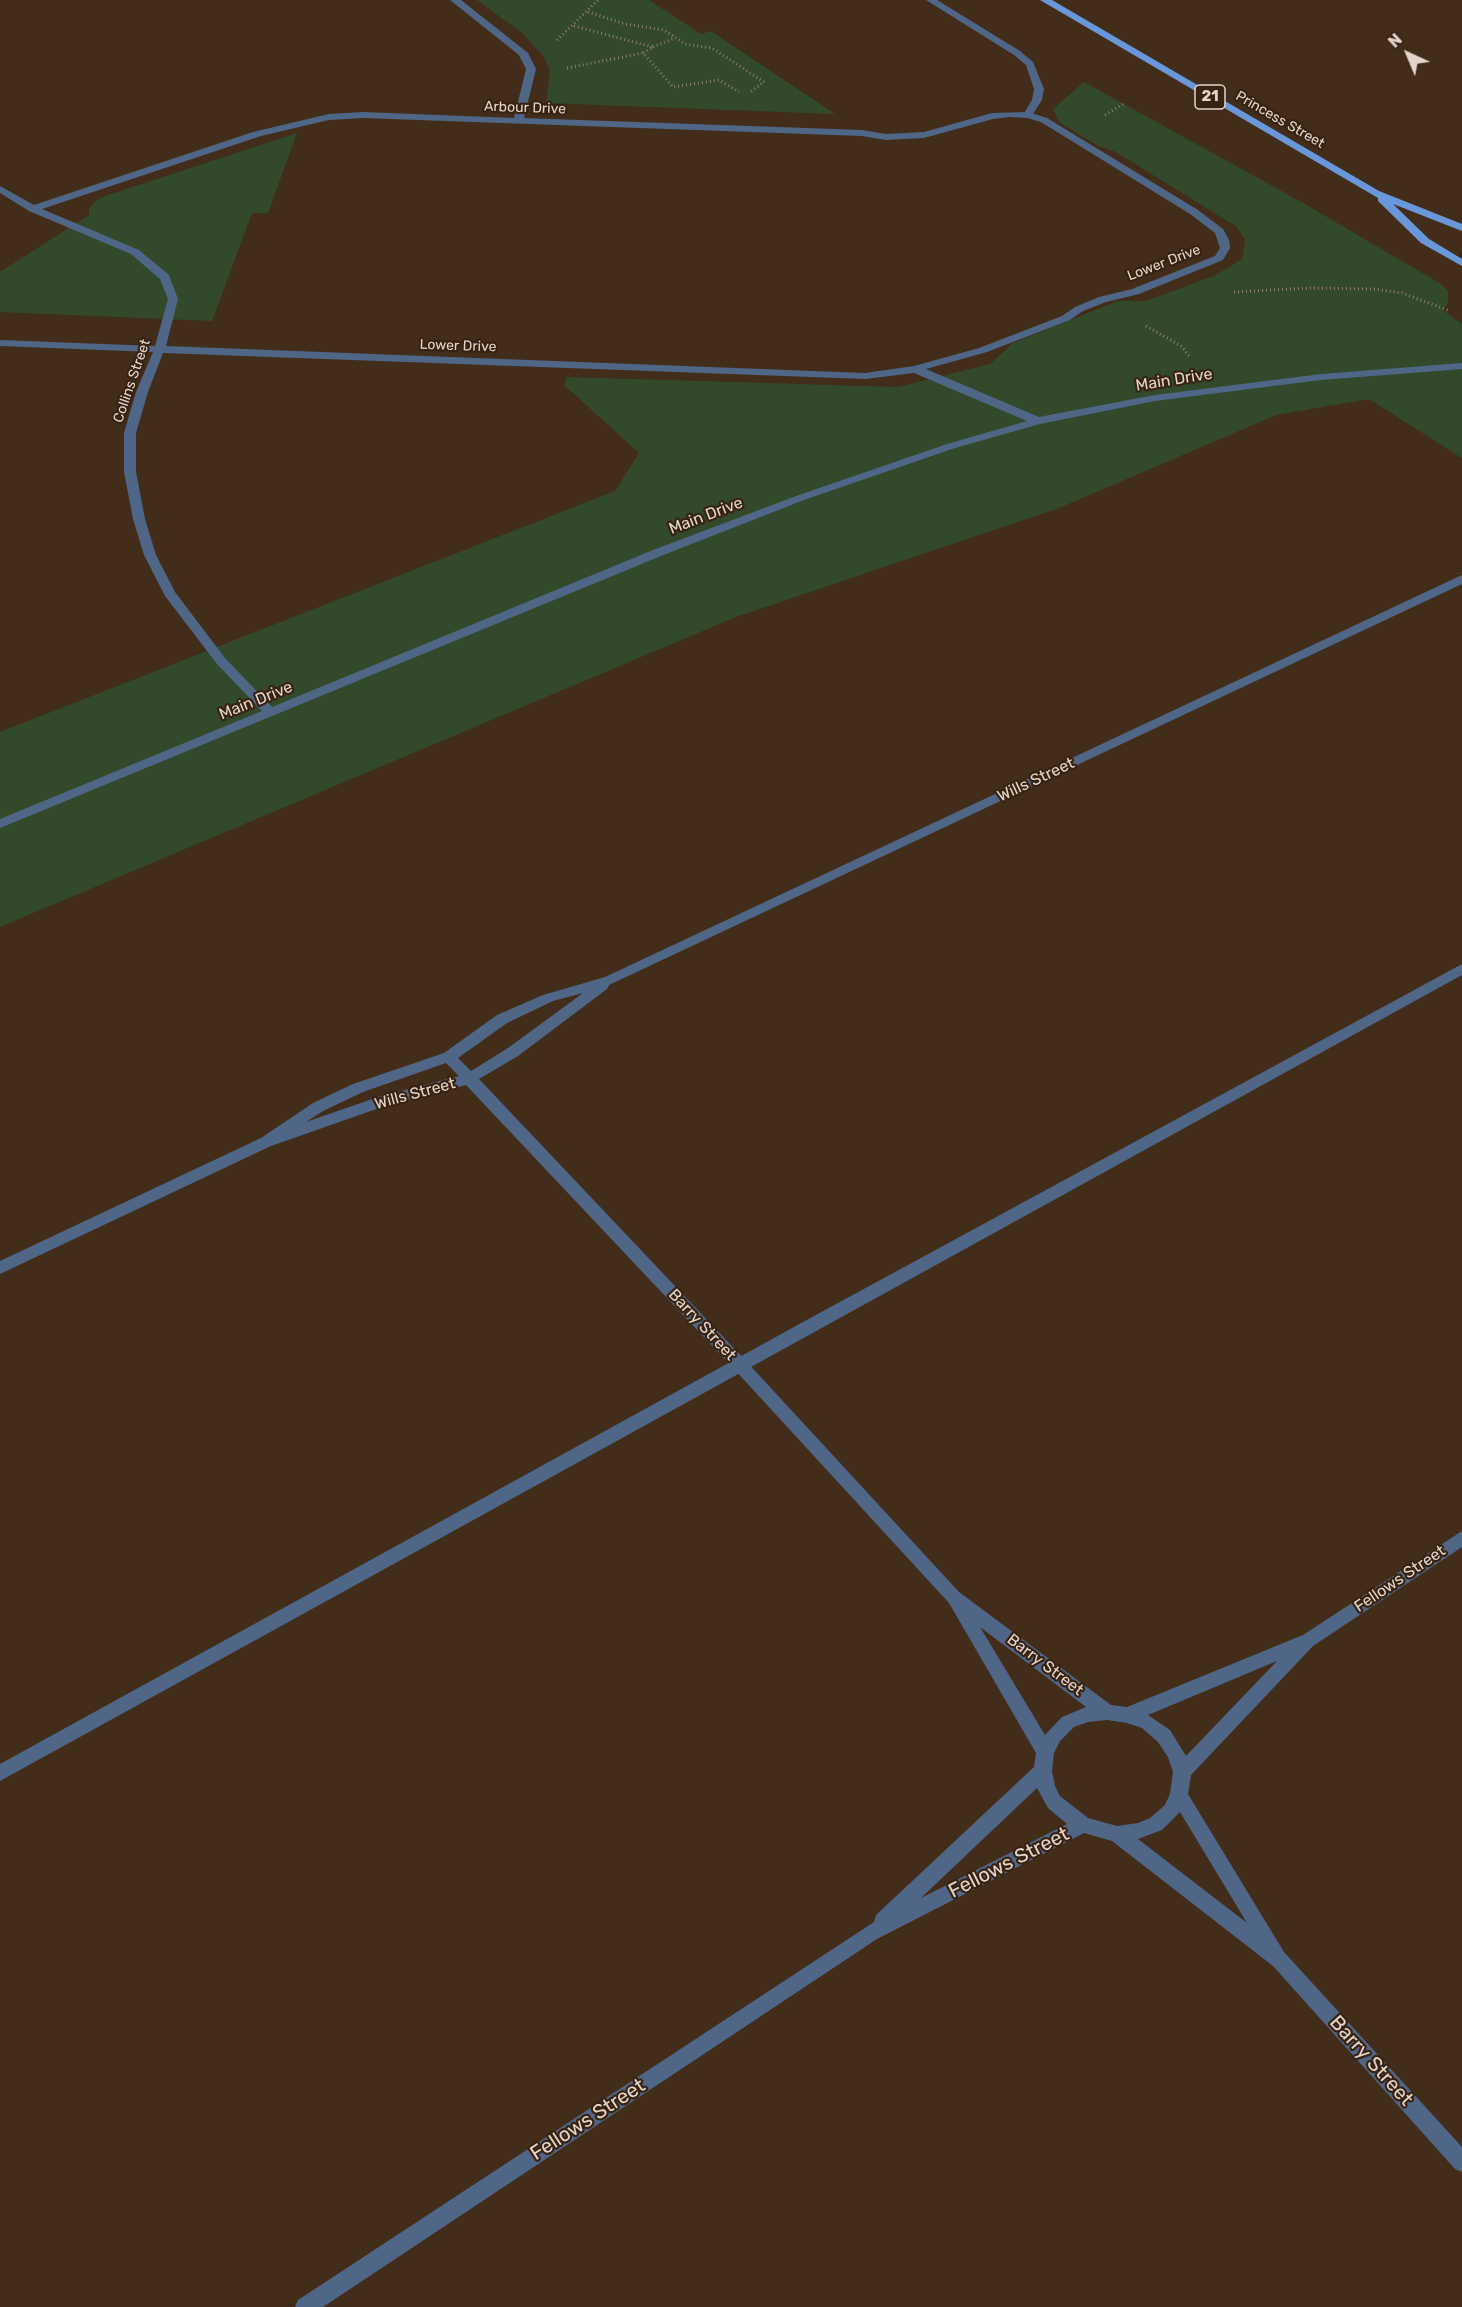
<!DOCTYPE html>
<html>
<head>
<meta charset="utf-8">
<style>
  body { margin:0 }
  #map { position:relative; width:1462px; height:2307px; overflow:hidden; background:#422d1b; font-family:Rubik,sans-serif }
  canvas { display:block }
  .north { position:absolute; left:1378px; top:24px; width:60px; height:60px; -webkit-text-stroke:4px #382312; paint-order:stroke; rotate:316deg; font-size:16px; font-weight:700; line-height:24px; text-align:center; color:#e3d5cb }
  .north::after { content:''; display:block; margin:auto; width:21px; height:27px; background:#e3d5cb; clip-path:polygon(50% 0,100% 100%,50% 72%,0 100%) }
</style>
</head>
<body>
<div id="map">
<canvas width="1462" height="2307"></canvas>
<div class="north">N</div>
</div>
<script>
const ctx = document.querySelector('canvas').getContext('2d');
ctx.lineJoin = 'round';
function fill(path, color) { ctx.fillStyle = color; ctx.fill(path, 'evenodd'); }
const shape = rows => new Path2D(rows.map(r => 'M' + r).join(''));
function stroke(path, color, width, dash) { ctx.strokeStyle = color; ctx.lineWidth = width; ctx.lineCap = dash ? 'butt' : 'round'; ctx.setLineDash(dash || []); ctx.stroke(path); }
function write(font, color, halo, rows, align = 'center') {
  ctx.font = font + ' Rubik,sans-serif'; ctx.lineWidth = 4.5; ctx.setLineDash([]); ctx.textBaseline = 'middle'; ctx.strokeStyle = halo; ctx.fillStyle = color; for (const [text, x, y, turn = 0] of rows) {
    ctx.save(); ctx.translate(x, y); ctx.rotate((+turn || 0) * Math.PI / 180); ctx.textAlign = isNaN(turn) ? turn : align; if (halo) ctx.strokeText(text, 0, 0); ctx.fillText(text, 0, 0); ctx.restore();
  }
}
fill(shape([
  [477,0,649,0,701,34,711,31,835,114,546,103,550,71,544,57,522,33],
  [1084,82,1305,204,1441,284,1448,291,1448,303,1443,310,1462,324,1462,458,1369,399,1276,415,1059,508,736,617,0,927,0,732,615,491,639,453,564,385,567,377,898,387,990,364,1013,343,1118,301,1146,301,1216,275,1242,259,1245,240,1237,227,1116,152,1098,146,1059,122,1053,109],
  [297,133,268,213,252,213,212,321,0,312,0,272,89,215,89,209,94,202,105,196]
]), '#32492b');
stroke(shape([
  [588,12,625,24,664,30,685,44,712,48,764,82,749,93],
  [574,26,653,47,643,53,673,87,719,80,739,92],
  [557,40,598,0],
  [653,47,675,38],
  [567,68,643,53],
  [1105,115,1125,103],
  [1234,292,1310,288,1374,289,1402,293,1450,311],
  [1146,326,1181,346,1191,358]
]), '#8e7d6e', 3, [1, 3]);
fill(shape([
  [926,0,937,0,1020,51,1033,62,1044,89,1042,100,1031,117,1023,115,1032,100,1034,89,1026,65,1014,55,926,0],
  [1462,964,1462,975,0,1781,0,1764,803,1322,1462,964]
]), '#4f6687');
fill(shape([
  [450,0,461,0,528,53,536,69,524,118,862,130,886,134,924,132,992,113,1028,112,1047,118,1198,210,1223,229,1229,240,1230,248,1223,260,1139,294,1106,302,1083,311,1070,320,987,352,926,369,1039,417,1155,395,1321,374,1462,363,1462,369,1321,380,1155,401,1040,424,955,448,804,500,661,556,0,828,0,819,262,711,217,664,165,596,144,555,133,519,124,472,124,433,136,392,153,352,0,346,0,340,155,346,168,299,160,279,131,254,29,211,0,193,0,186,34,205,253,132,329,114,363,112,514,118,526,69,519,55,450,0],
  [1010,117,1027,118,1041,122,1190,214,1215,233,1220,248,1215,256,1132,289,1099,297,1075,307,1062,316,979,348,914,366,865,373,166,346,178,299,169,275,139,250,42,209,261,136,329,120,363,118,862,136,886,140,924,138,993,119,1010,117],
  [163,353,865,379,914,373,1027,421,947,444,796,496,653,550,272,707,225,658,175,592,156,555,145,519,136,472,136,433,148,392,163,353],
  [1462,575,1462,584,609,985,607,989,518,1056,479,1079,746,1361,959,1592,1111,1705,1127,1707,1303,1635,1462,1531,1462,1547,1313,1646,1191,1775,1188,1794,1284,1952,1462,2147,1462,2172,1455,2169,1273,1966,1112,1841,1084,1833,877,1939,323,2307,295,2307,298,2300,874,1922,876,1915,1034,1767,1036,1753,949,1603,734,1369,466,1085,385,1106,271,1146,0,1274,0,1261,261,1138,313,1103,353,1084,444,1053,497,1015,543,995,605,977,1462,575],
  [583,993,508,1048,471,1071,458,1058,507,1023,553,1001,583,993],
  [446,1063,459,1076,378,1097,306,1122,323,1111,363,1092,446,1063],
  [980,1627,1086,1707,1062,1717,1045,1735,980,1627],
  [1277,1661,1186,1756,1170,1730,1148,1715,1277,1661],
  [1107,1720,1127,1723,1142,1728,1158,1742,1168,1757,1173,1772,1170,1794,1165,1805,1150,1818,1138,1823,1117,1826,1088,1818,1060,1796,1055,1786,1052,1771,1054,1753,1060,1741,1074,1727,1088,1722,1107,1720],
  [1037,1788,1048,1808,1067,1824,921,1898,1037,1788],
  [1180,1812,1247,1923,1138,1839,1162,1830,1180,1812]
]), '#4f6687');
fill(shape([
  [1040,0,1052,0,1379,191,1462,224,1462,231,1393,204,1429,239,1462,259,1462,266,1421,243,1378,201,1378,198,1040,0]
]), '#6998da');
write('14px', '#e3d5cb', '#382312', [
  ["Arbour Drive",525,108,2],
  ["Princess Street",1280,120,30],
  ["Lower Drive",1164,263,-21],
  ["Lower Drive",458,346,2],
  ["Collins Street",132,381,-71]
]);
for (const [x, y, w] of [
  [1210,97,30]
]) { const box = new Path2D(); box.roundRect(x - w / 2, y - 12, w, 24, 4.5); ctx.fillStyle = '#382312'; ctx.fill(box); stroke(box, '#e3d5cb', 1.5); }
write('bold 15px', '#e3d5cb', null, [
  ["21",1210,97]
]);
write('16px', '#e3d5cb', '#382312', [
  ["Main Drive",1174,380,-9],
  ["Main Drive",706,516,-21],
  ["Main Drive",256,701,-22],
  ["Wills Street",1036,780,-25],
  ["Wills Street",415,1094,-15],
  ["Barry Street",702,1325,47],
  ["Fellows Street",1400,1579,-34],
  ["Barry Street",1045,1665,37]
]);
write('20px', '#e3d5cb', '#382312', [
  ["Fellows Street",1009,1863,-27],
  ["Barry Street",1371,2061,48],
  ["Fellows Street",588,2120,-33]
]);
</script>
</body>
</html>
